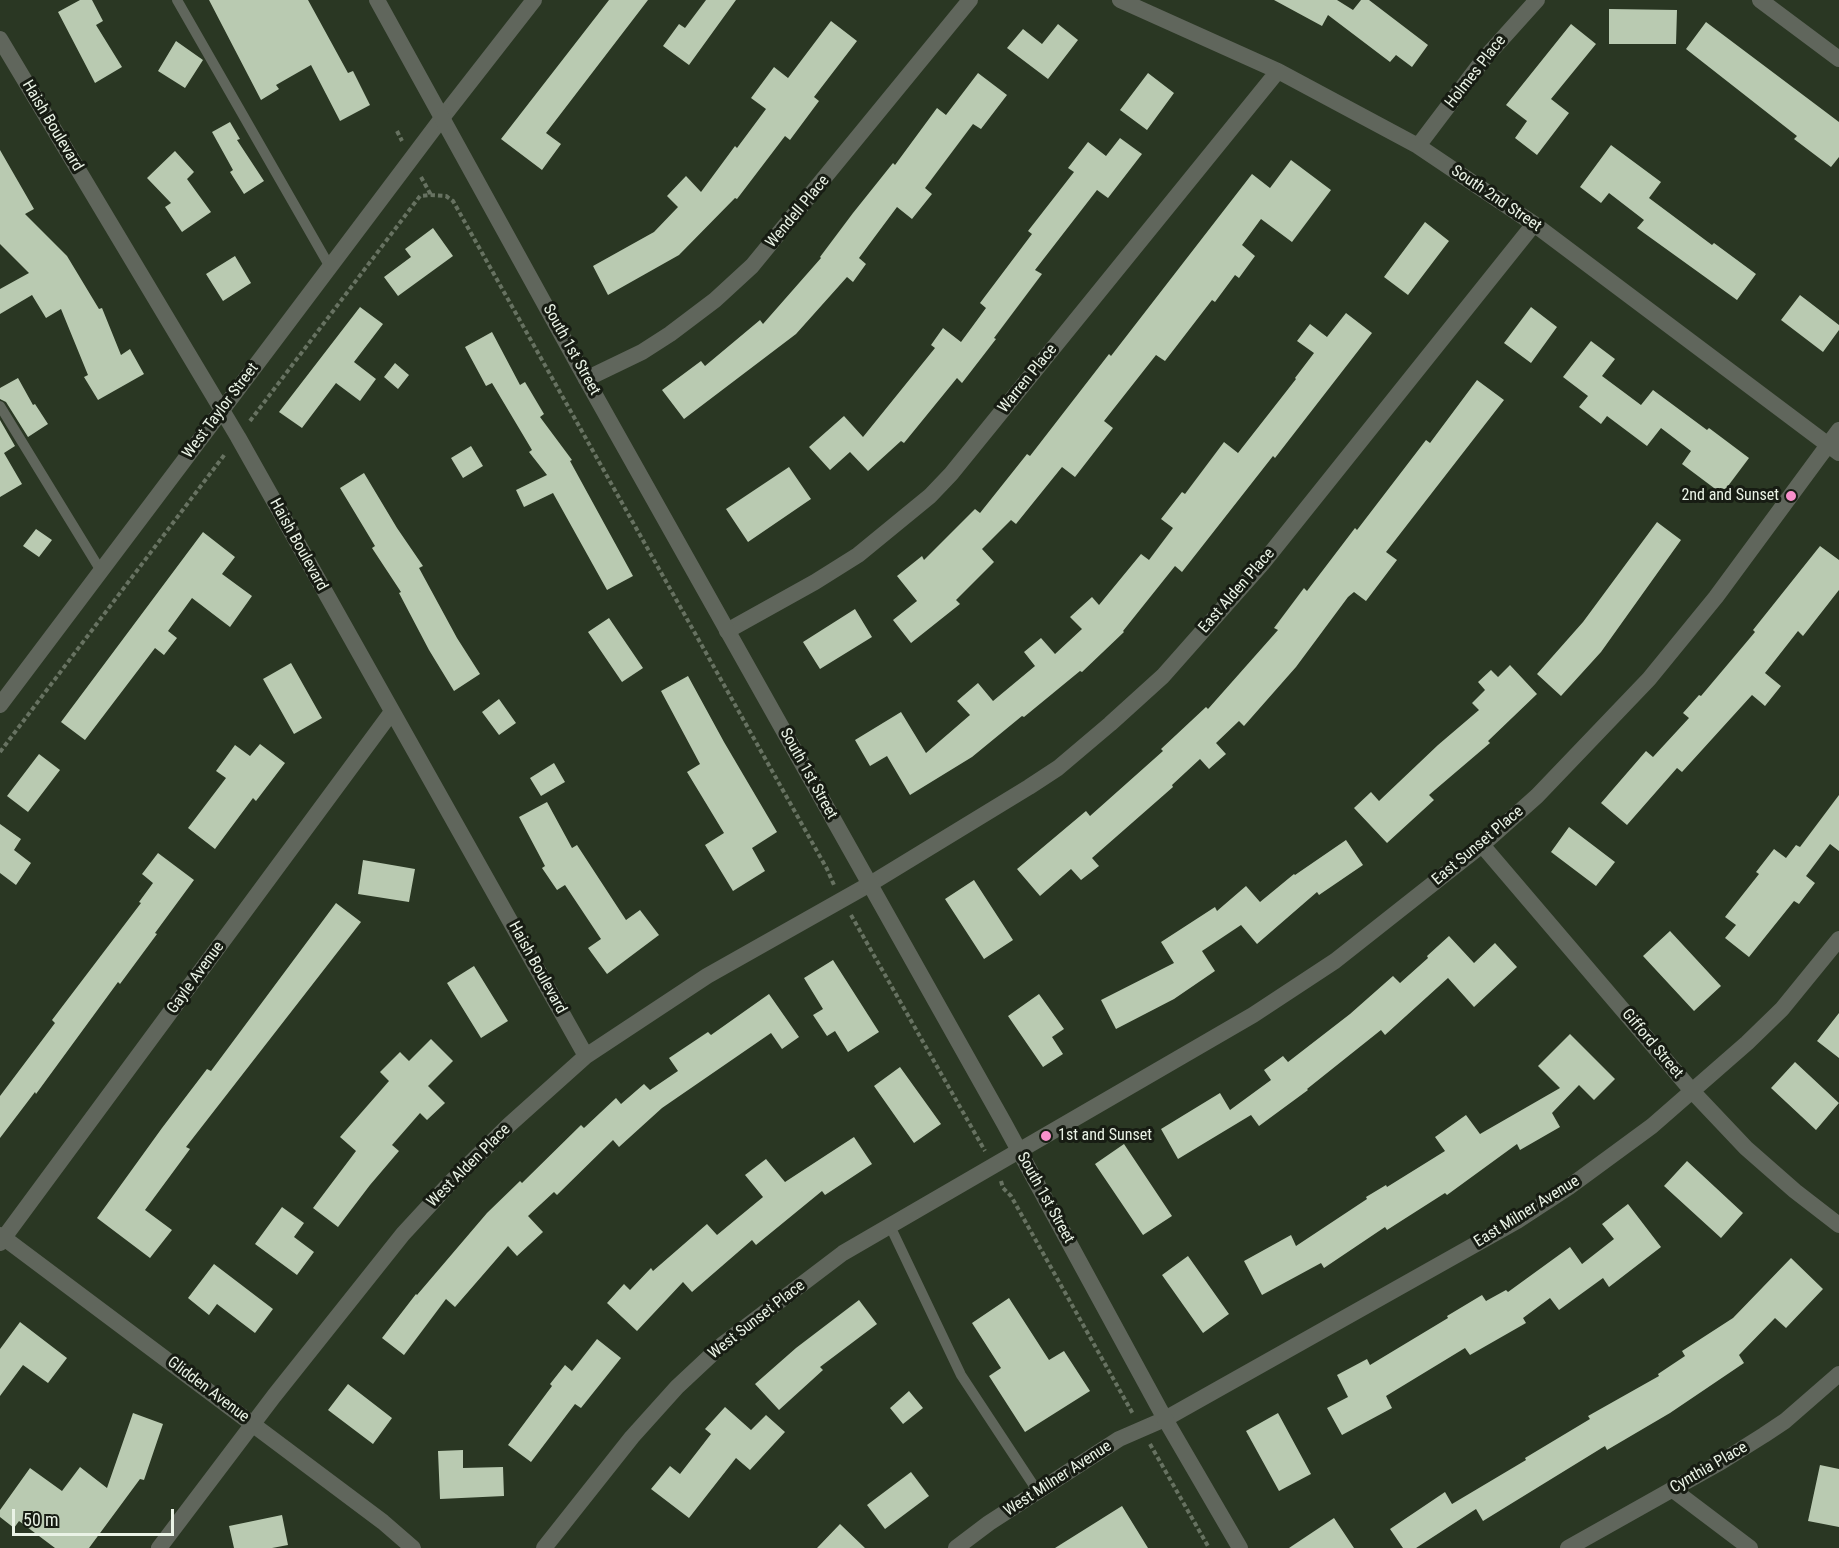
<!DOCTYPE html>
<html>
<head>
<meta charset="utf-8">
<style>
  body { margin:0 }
  #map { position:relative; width:1839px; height:1548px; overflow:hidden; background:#2a3723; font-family:"Roboto Condensed",sans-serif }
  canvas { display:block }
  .scale { position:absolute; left:12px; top:1509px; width:162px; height:27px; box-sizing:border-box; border:3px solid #eaf3e6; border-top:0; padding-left:8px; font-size:18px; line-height:21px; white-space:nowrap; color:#eaf3e6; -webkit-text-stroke:4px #171c13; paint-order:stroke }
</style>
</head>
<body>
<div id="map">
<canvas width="1839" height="1548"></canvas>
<div class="scale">50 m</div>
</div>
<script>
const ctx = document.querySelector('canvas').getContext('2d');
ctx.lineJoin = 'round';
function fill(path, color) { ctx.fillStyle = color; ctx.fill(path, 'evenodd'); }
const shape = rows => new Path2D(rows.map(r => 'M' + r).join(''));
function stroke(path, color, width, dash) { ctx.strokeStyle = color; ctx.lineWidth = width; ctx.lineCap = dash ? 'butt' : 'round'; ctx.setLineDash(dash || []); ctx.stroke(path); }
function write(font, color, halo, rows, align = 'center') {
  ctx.font = font + ' "Roboto Condensed",sans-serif'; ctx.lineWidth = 6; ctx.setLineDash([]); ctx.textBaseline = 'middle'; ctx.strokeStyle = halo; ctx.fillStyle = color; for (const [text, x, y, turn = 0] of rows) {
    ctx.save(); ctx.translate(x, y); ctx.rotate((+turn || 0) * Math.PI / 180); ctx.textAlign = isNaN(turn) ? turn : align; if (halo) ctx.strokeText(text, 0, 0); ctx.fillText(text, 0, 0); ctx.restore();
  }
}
fill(shape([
  [80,0,92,0,103,21,96,25,122,67,95,83,58,12],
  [209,0,308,0,348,73,353,71,370,105,340,121,311,65,276,85,279,89,261,100],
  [609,0,648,0,546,133,561,144,542,170,501,139],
  [706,0,736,0,689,65,663,46,679,24,685,28],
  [1274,0,1337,0,1353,10,1361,0,1369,0,1428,45,1412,67,1396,55,1390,62,1328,15,1322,26],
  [1609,9,1677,10,1676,44,1609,44],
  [831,21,857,41,814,97,819,101,790,140,785,136,737,199,735,198,679,255,608,295,593,266,654,232,678,207,667,196,686,176,701,192,735,146,737,148,766,109,751,98,774,67,788,78],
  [1706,22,1839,122,1839,157,1831,167,1794,139,1797,136,1686,49],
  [1058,24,1078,40,1048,79,1007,48,1023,29,1042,44],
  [1571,24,1596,44,1551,99,1569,113,1537,155,1515,138,1527,121,1506,105],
  [176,41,203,60,185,88,158,71],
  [978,73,1007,95,981,129,973,124,925,188,932,194,912,219,897,207,859,258,866,264,853,282,847,277,796,334,684,419,662,390,701,361,705,366,760,320,763,324,821,258,820,257,853,213,893,163,895,165,937,108,946,115],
  [1148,73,1174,93,1147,130,1120,110],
  [230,122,240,139,237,140,264,181,244,194,230,172,233,170,212,132],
  [1120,138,1142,154,1108,198,1097,190,1035,270,1042,274,994,338,996,339,962,383,957,378,904,443,901,441,868,471,850,452,830,470,809,447,844,416,863,437,935,348,931,345,943,328,961,342,986,308,980,303,1032,234,1028,231,1074,172,1068,168,1088,142,1106,156],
  [1611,145,1661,182,1649,198,1712,245,1714,243,1756,274,1737,300,1637,228,1644,220,1609,193,1601,203,1580,187],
  [0,150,34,209,25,214,67,256,99,309,102,308,121,355,130,349,144,374,98,400,84,377,88,375,61,309,46,318,32,295,0,314,0,289,29,273,0,244],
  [175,151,194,172,187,179,211,212,182,232,165,207,171,203,147,178],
  [1291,160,1331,190,1292,242,1261,219,1242,245,1255,256,1239,278,1235,275,1215,302,1212,300,1165,361,1156,355,1104,421,1113,428,1075,477,1062,467,1016,524,1011,520,982,549,994,562,956,600,960,604,911,643,893,620,917,601,897,576,922,556,924,560,975,509,980,513,1027,454,1030,456,1109,354,1111,356,1252,174,1270,188],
  [1425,222,1449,241,1408,295,1384,277],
  [433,228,453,256,398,296,384,277,411,257,405,249],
  [235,256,251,283,223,301,206,274],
  [1800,295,1839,325,1839,330,1823,352,1781,320],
  [360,307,383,324,354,362,376,379,360,401,336,383,302,428,279,412],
  [1531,307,1557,327,1531,363,1504,343],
  [1346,313,1372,333,1275,458,1273,456,1182,572,1175,566,1123,631,1124,632,1082,672,1080,671,1024,717,1022,716,972,757,910,795,887,756,870,766,855,740,901,712,926,753,970,715,957,701,978,683,993,701,1035,666,1024,652,1041,638,1055,654,1082,629,1070,617,1092,597,1099,605,1141,554,1149,560,1173,528,1161,519,1182,492,1185,494,1224,442,1238,453,1296,379,1295,378,1314,353,1297,341,1310,324,1327,337],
  [492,332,520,385,525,382,544,414,540,417,572,460,570,461,633,576,607,590,553,493,524,507,516,490,547,475,529,452,532,450,492,383,486,386,465,347],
  [1591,341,1615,359,1602,376,1641,405,1653,390,1707,430,1709,428,1749,458,1722,494,1682,464,1691,451,1661,428,1647,446,1607,416,1601,424,1579,407,1588,396,1563,377],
  [395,363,409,375,398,389,384,377],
  [18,378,33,405,35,404,48,424,28,437,6,402,0,399,0,388],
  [1477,380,1504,400,1386,552,1397,560,1366,601,1354,592,1348,597,1296,667,1244,726,1239,721,1216,743,1226,754,1209,769,1200,759,1172,785,1173,787,1092,858,1099,866,1081,880,1071,869,1040,896,1017,869,1086,811,1090,816,1163,751,1161,749,1206,707,1208,709,1278,630,1274,628,1304,588,1307,591,1355,528,1357,530,1426,440,1430,443],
  [0,420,15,446,4,453,22,484,0,497],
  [471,446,483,466,463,478,451,458],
  [789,467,811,499,748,542,726,509],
  [364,473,397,528,423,566,419,568,457,638,480,674,454,691,429,650,399,593,401,592,372,548,375,546,340,488],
  [1657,522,1681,540,1601,652,1561,696,1537,674,1583,622],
  [36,529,52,540,39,557,23,546],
  [203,532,235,557,222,574,252,596,230,627,192,598,168,631,177,638,164,655,155,648,85,740,61,722],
  [1820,546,1839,560,1839,590,1803,636,1798,631,1765,673,1781,686,1765,706,1752,695,1682,772,1677,768,1627,825,1601,803,1646,751,1653,757,1689,718,1683,713,1699,695,1701,696,1755,632,1753,630],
  [855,609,872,637,820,669,803,642],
  [609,618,643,668,622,682,588,632],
  [291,663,322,718,294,734,263,679],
  [1510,665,1537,694,1488,741,1490,743,1429,795,1434,800,1387,843,1354,808,1371,792,1379,801,1438,745,1479,710,1472,703,1485,690,1478,682,1491,670,1498,677],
  [688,676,724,742,777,832,752,848,765,871,733,891,705,845,724,833,687,772,700,764,661,691],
  [499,699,516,723,499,735,482,712],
  [260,744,285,763,256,801,253,798,215,849,188,828,226,778,216,771,235,745,250,756],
  [39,754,60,770,28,812,7,796],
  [554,763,565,782,541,796,530,778],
  [1839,795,1839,851,1830,844,1806,876,1815,883,1799,904,1794,901,1749,957,1725,938,1736,925,1725,917,1759,874,1756,872,1774,849,1786,858,1796,845,1800,847],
  [547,802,572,848,577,845,626,920,640,910,659,935,607,974,588,948,601,939,565,885,557,890,542,868,545,866,519,817],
  [0,824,21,839,14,850,31,863,16,885,0,873],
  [1569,827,1615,862,1596,886,1551,852],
  [1346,840,1363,865,1319,895,1317,892,1257,944,1241,925,1202,951,1215,971,1174,999,1116,1029,1101,1000,1174,963,1161,942,1215,907,1217,911,1246,886,1260,902,1294,874,1295,875],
  [158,853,194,880,155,933,157,934,120,984,118,982,36,1094,35,1092,0,1138,0,1096,55,1023,52,1020,141,903,139,902,153,883,142,874],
  [363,860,415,869,409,902,358,894],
  [974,880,1013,940,984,959,945,899],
  [336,903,361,922,186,1147,190,1149,145,1210,172,1230,150,1258,97,1218,162,1128,207,1069,211,1071],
  [1670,931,1721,986,1694,1011,1643,956],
  [1449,936,1474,963,1495,943,1517,967,1474,1007,1448,978,1385,1035,1381,1030,1307,1089,1308,1090,1259,1126,1251,1115,1178,1159,1161,1129,1220,1093,1230,1110,1271,1080,1264,1070,1283,1056,1288,1062,1350,1014,1393,976,1400,983,1428,958,1427,956],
  [833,960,879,1032,848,1052,835,1031,827,1036,813,1015,823,1009,804,978],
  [474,966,508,1021,481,1038,447,983],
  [769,994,799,1037,782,1049,771,1033,662,1108,619,1147,613,1140,557,1195,554,1192,528,1216,543,1232,517,1256,508,1246,455,1307,446,1299,404,1355,382,1338,416,1294,417,1295,487,1213,520,1181,522,1183,581,1125,584,1128,616,1098,621,1104,644,1084,650,1090,678,1071,669,1058,708,1032,711,1035],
  [1039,994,1064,1029,1052,1037,1063,1054,1043,1067,1008,1016],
  [1839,1013,1839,1058,1817,1041],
  [1570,1034,1615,1079,1594,1100,1579,1085,1552,1113,1560,1127,1520,1150,1517,1144,1447,1195,1445,1193,1387,1230,1385,1227,1324,1268,1321,1263,1262,1295,1244,1261,1291,1235,1296,1246,1367,1199,1366,1197,1386,1185,1387,1187,1445,1151,1435,1137,1466,1115,1480,1134,1560,1088,1538,1066],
  [431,1039,453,1061,428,1086,445,1103,427,1120,420,1113,392,1145,399,1151,370,1185,338,1227,313,1208,356,1151,340,1137,389,1081,380,1072,400,1052,409,1061],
  [1795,1062,1839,1103,1816,1130,1771,1088],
  [900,1067,941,1124,914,1143,874,1086],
  [854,1137,872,1164,825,1195,822,1191,756,1245,752,1240,692,1292,683,1282,637,1331,607,1303,624,1284,630,1290,651,1268,653,1271,707,1224,717,1235,763,1197,745,1175,766,1159,785,1182],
  [1124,1144,1172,1216,1143,1235,1095,1164],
  [1687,1161,1743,1213,1721,1238,1664,1186],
  [1628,1204,1661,1247,1609,1287,1603,1278,1559,1310,1550,1298,1523,1318,1526,1323,1470,1355,1465,1348,1386,1396,1392,1408,1342,1435,1327,1408,1348,1397,1337,1375,1367,1359,1370,1365,1448,1318,1447,1316,1482,1295,1486,1301,1506,1290,1508,1292,1570,1247,1582,1264,1614,1239,1602,1224],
  [282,1207,304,1223,294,1237,314,1252,297,1275,255,1244],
  [1188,1256,1229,1314,1203,1333,1162,1275],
  [1791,1258,1823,1289,1786,1328,1775,1318,1739,1355,1744,1363,1670,1413,1607,1450,1605,1446,1483,1521,1476,1509,1416,1548,1403,1548,1390,1529,1445,1492,1452,1504,1526,1460,1525,1458,1590,1419,1588,1416,1659,1376,1658,1374,1685,1356,1682,1351,1733,1318],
  [214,1264,273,1309,255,1333,217,1304,209,1315,188,1298],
  [1009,1298,1049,1360,1064,1351,1090,1391,1025,1432,989,1376,1001,1368,972,1323],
  [859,1300,877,1324,820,1367,823,1370,779,1410,755,1384,796,1348],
  [20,1322,67,1358,48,1383,23,1365,0,1396,0,1349],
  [597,1339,621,1358,581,1408,575,1404,531,1462,508,1445,552,1386,550,1384,565,1365,572,1371],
  [348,1384,392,1418,373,1444,328,1410],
  [909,1391,923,1408,903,1424,890,1408],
  [725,1407,751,1430,766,1415,785,1432,750,1470,736,1458,689,1518,651,1489,670,1466,680,1474,711,1434,705,1429],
  [133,1413,163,1424,144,1480,140,1479,89,1548,55,1548,19,1521,14,1528,0,1517,0,1510,30,1468,62,1491,80,1467,107,1488],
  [1278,1413,1311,1474,1279,1491,1246,1431],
  [463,1450,463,1468,503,1467,504,1496,440,1499,438,1451],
  [1820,1465,1839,1469,1839,1527,1808,1521],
  [911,1472,929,1496,885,1529,867,1505],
  [1122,1506,1148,1548,1055,1548],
  [282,1515,288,1545,272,1548,234,1548,229,1526],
  [1334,1518,1354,1548,1289,1548],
  [840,1524,865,1548,817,1548]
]), '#b9cab1');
stroke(shape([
  [397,131,402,141],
  [421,177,431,195],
  [250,421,420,196,431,195,446,196,453,201,827,869,834,885],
  [0,752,225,454],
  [851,915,985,1151],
  [1001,1181,1003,1188,1011,1196,1133,1414],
  [1150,1444,1209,1548]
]), '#677261', 4, [4.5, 3]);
stroke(shape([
  [177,0,330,267],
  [0,406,101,571],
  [890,1226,961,1375,1038,1492]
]), '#60665c', 10);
stroke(shape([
  [1120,0,1278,71,1418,146,1534,224,1839,453],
  [1760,0,1839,59],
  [0,39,238,437,586,1056],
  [1418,146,1483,60,1537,0],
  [586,379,642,352,670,334,715,300,752,266,970,0],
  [727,631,815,582,858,555,930,496,951,474,1278,71],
  [0,705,442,118,534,0],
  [1482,845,1692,1091,1746,1148,1795,1191,1839,1225],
  [0,1235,383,1522,413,1548],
  [0,1243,391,713],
  [1672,1489,1750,1548],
  [159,1548,274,1396,403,1234,451,1182,509,1125,586,1056,707,976,870,884,1029,787,1058,768,1110,724,1163,676,1262,564,1534,224],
  [544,1548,632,1437,677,1387,723,1344,843,1253,1253,1015,1335,961,1482,845,1537,796,1649,679,1716,597,1839,430],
  [956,1548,989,1523,1119,1439,1165,1419,1517,1221,1569,1187,1652,1126,1747,1043,1782,1009,1839,939],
  [1568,1548,1721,1462,1764,1435,1785,1421,1839,1374]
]), '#60665c', 16);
stroke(shape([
  [377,0,586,379,1004,1123,1165,1419,1240,1548]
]), '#60665c', 16);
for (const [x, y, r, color] of [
  [1791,496,6,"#f890cb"],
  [1046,1136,6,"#f890cb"]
]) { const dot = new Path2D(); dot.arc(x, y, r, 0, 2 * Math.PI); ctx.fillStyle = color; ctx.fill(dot); stroke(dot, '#171c13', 2); }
write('16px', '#eaf3e6', '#171c13', [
  ["Holmes Place",1476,72,-52],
  ["Haish Boulevard",52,126,59],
  ["South 2nd Street",1496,199,34],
  ["Wendell Place",798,212,-50],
  ["South 1st Street",571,350,61],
  ["Warren Place",1028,379,-51],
  ["West Taylor Street",221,411,-53],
  ["Haish Boulevard",298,545,61],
  ["East Alden Place",1237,591,-49],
  ["South 1st Street",808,774,61],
  ["East Sunset Place",1478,846,-40],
  ["Haish Boulevard",537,968,61],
  ["Gayle Avenue",196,978,-54],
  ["Gifford Street",1652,1044,50],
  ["West Alden Place",469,1166,-45],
  ["South 1st Street",1045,1198,61],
  ["East Milner Avenue",1527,1212,-32],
  ["West Sunset Place",757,1320,-38],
  ["Glidden Avenue",208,1390,37],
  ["Cynthia Place",1709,1468,-30],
  ["West Milner Avenue",1058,1479,-33]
]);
write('16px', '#eaf3e6', '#171c13', [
  ["2nd and Sunset",1779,496],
  ["1st and Sunset",1058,1136,"left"]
], 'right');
</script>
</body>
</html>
